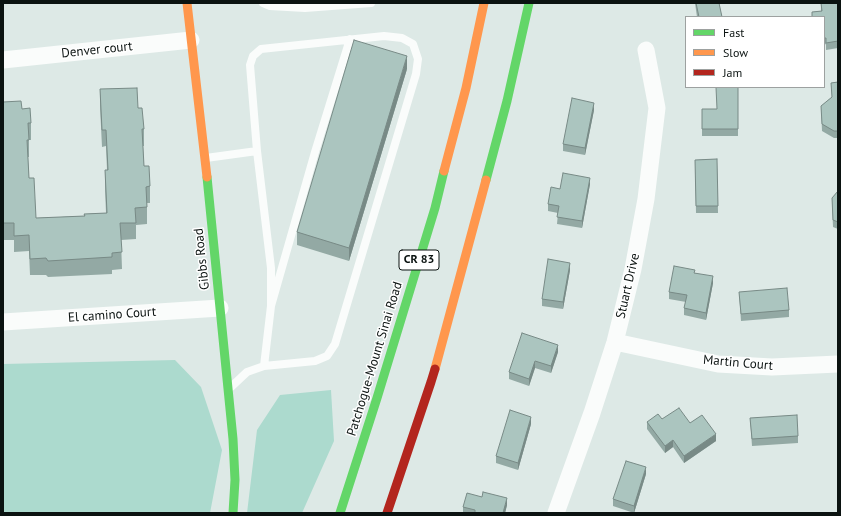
<!DOCTYPE html>
<html>
<head>
<meta charset="utf-8">
<style>
  body { margin:0 }
  #map { position:relative; width:841px; height:516px; overflow:hidden; background:#dde9e6; font-family:"PT Sans",sans-serif }
  canvas { display:block }
  .frame { position:absolute; inset:0; border:4px solid #0b1311; pointer-events:none }
  .legend { position:absolute; left:685px; top:16px; width:140px; height:72px; box-sizing:border-box; background:#fff; border:1px solid #9da1a0; margin:0; padding:5px 7px; list-style:none; font-size:12px; color:#0b1311 }
  .legend li { display:flex; align-items:center; gap:8px; height:20px }
  .legend b { width:20px; border:1px solid #9da1a0 }
</style>
</head>
<body>
<div id="map">
<canvas width="841" height="516"></canvas>
<div class="frame"></div>
<ul class="legend">
<li><b style="height:5px;background:#63d668"></b>Fast</li>
<li><b style="height:5px;background:#ff974d"></b>Slow</li>
<li><b style="height:5px;background:#b3261e"></b>Jam</li>
</ul>
</div>
<script>
const ctx = document.querySelector('canvas').getContext('2d');
ctx.lineJoin = 'round';
function fill(path, color) { ctx.fillStyle = color; ctx.fill(path, 'evenodd'); }
const shape = rows => new Path2D(rows.map(r => 'M' + r).join(''));
function stroke(path, color, width, dash) { ctx.strokeStyle = color; ctx.lineWidth = width; ctx.lineCap = dash ? 'butt' : 'round'; ctx.setLineDash(dash || []); ctx.stroke(path); }
function write(font, color, halo, rows, align = 'center') {
  ctx.font = font + ' "PT Sans",sans-serif'; ctx.lineWidth = 3; ctx.setLineDash([]); ctx.textBaseline = 'middle'; ctx.strokeStyle = halo; ctx.fillStyle = color; for (const [text, x, y, turn = 0] of rows) {
    ctx.save(); ctx.translate(x, y); ctx.rotate((+turn || 0) * Math.PI / 180); ctx.textAlign = isNaN(turn) ? turn : align; if (halo) ctx.strokeText(text, 0, 0); ctx.fillText(text, 0, 0); ctx.restore();
  }
}
fill(shape([
  [175,360,201,387,222,450,210,513,3,513,3,364],
  [331,390,334,441,302,513,247,513,257,430,280,395]
]), '#acdace');
stroke(shape([
  [263,3,270,6,305,8,371,3],
  [257,151,271,268,271,306,264,366],
  [206,158,257,151,250,65,253,56,261,49,384,36,402,38,413,44,418,59,416,74,335,344,327,356,315,361,264,366,247,372,231,387],
  [271,306,315,152,350,39]
]), '#fafcfb', 8);
stroke(shape([
  [3,60,191,40],
  [3,322,220,308],
  [615,342,718,364,772,367,838,364],
  [556,513,592,413,615,342,633,269,646,199,657,108,646,50]
]), '#fafcfb', 17);
stroke(shape([
  [207,177,233,439,235,480,233,513],
  [486,180,507,101,529,3],
  [340,513,377,398,435,208,444,171]
]), '#63d668', 9);
stroke(shape([
  [187,3,207,177],
  [444,171,466,88,484,3],
  [435,369,486,180]
]), '#ff974d', 9);
stroke(shape([
  [387,513,431,382,435,369]
]), '#b3261e', 9);
fill(shape([
  [695,3,719,3,722,17,697,17],
  [821,3,838,3,838,48,826,50,826,44,824,45,824,17,812,17,812,12,821,11],
  [407,69,349,261,297,245,297,232],
  [838,82,838,138,834,138,822,131,821,106,832,97,831,83],
  [738,87,738,136,702,136,702,109,717,109],
  [100,89,138,108,144,129,144,146,143,146,144,166,150,186,150,203,147,203,147,224,136,225,136,239,121,240,122,269,112,270,112,274,48,277,46,275,30,275,29,251,14,252,14,240,3,240,3,102,22,109,31,123,31,140,29,140,29,157,28,157,29,178,36,218,84,216,84,214,106,213,105,187,105,170,107,170,106,146,102,147,100,106],
  [594,110,585,155,563,151,563,144],
  [717,159,718,213,696,213,695,160],
  [590,184,582,228,557,224,558,213,548,211,548,204,560,189],
  [838,191,838,229,833,227,832,204,832,198],
  [570,270,563,309,542,306,542,299],
  [695,273,713,283,706,320,684,315,684,308,686,302,669,299,669,292],
  [739,292,789,310,789,317,741,321],
  [558,352,551,373,535,368,529,386,509,379,509,372],
  [750,418,798,436,798,443,752,446],
  [662,419,690,423,716,441,684,463,673,447,665,453,647,429,647,422],
  [531,424,518,470,496,463,496,456],
  [646,474,634,513,613,506,613,499],
  [507,505,505,513,463,513,463,507]
]), '#93a9a4');
fill(shape([
  [407,56,407,69,349,261,349,248],
  [594,103,594,110,585,155,585,148],
  [590,178,590,184,582,228,582,221],
  [570,263,570,270,563,309,563,302],
  [713,276,713,283,706,320,706,313],
  [558,345,558,352,551,373,551,366],
  [535,361,535,368,529,386,529,379],
  [531,417,531,424,518,470,518,463],
  [716,434,716,441,684,463,684,456],
  [673,440,673,447,665,453,665,446],
  [646,467,646,474,634,513,634,506],
  [507,498,507,505,505,513,503,513]
]), '#788a86');
const building = shape([
  [696,3,719,3,722,17,699,17,696,3],
  [821,3,838,3,838,41,826,43,826,38,824,38,824,17,812,17,812,12,822,11,821,3],
  [354,40,407,56,349,248,297,232,354,40],
  [838,82,838,131,834,131,822,124,821,106,832,97,831,83,838,82],
  [716,87,738,87,738,129,702,129,702,109,717,109,716,87],
  [137,88,138,108,142,108,144,129,142,129,144,166,149,166,150,186,146,187,147,207,135,208,136,223,120,223,122,252,112,253,112,257,48,261,46,258,30,259,29,235,14,236,14,223,3,223,3,102,21,101,22,109,30,108,31,123,28,123,29,140,27,140,29,178,34,178,36,218,85,216,84,214,107,213,105,170,108,170,106,130,102,130,100,89,137,88],
  [572,98,594,103,585,148,563,144,572,98],
  [717,159,718,206,696,206,695,160,717,159],
  [563,173,590,178,582,221,557,217,559,206,548,204,551,187,560,189,563,173],
  [838,191,838,222,833,220,832,198,838,191],
  [548,259,570,263,563,302,542,299,548,259],
  [674,266,695,270,694,273,713,276,706,313,684,308,687,295,669,292,674,266],
  [787,288,789,310,741,314,739,292,787,288],
  [522,333,558,345,551,366,535,361,529,379,509,372,522,333],
  [679,408,690,423,702,415,716,434,684,456,673,440,665,446,647,422,658,414,662,419,679,408],
  [510,410,531,417,518,463,496,456,510,410],
  [797,415,798,436,752,439,750,418,797,415],
  [626,461,646,467,634,506,613,499,626,461],
  [483,492,507,498,503,513,475,513,475,510,463,507,467,493,482,497,483,492]
]);
fill(building, '#abc5bf');
stroke(building, '#788a86', 1);
for (const [x, y, w] of [
  [419,260,40]
]) { const box = new Path2D(); box.roundRect(x - w / 2, y - 10, w, 20, 3); ctx.fillStyle = '#fff'; ctx.fill(box); stroke(box, '#0b1311', 1); }
write('bold 12px', '#0b1311', null, [
  ["CR 83",419,260]
]);
write('13px', '#0b1311', '#fff', [
  ["Denver court",97,50,-6],
  ["Gibbs Road",202,259,-96],
  ["Stuart Drive",628,286,-77],
  ["El camino Court",112,315,-4],
  ["Patchogue-Mount Sinai Road",375,359,-73],
  ["Martin Court",738,363,5]
]);
</script>
</body>
</html>
